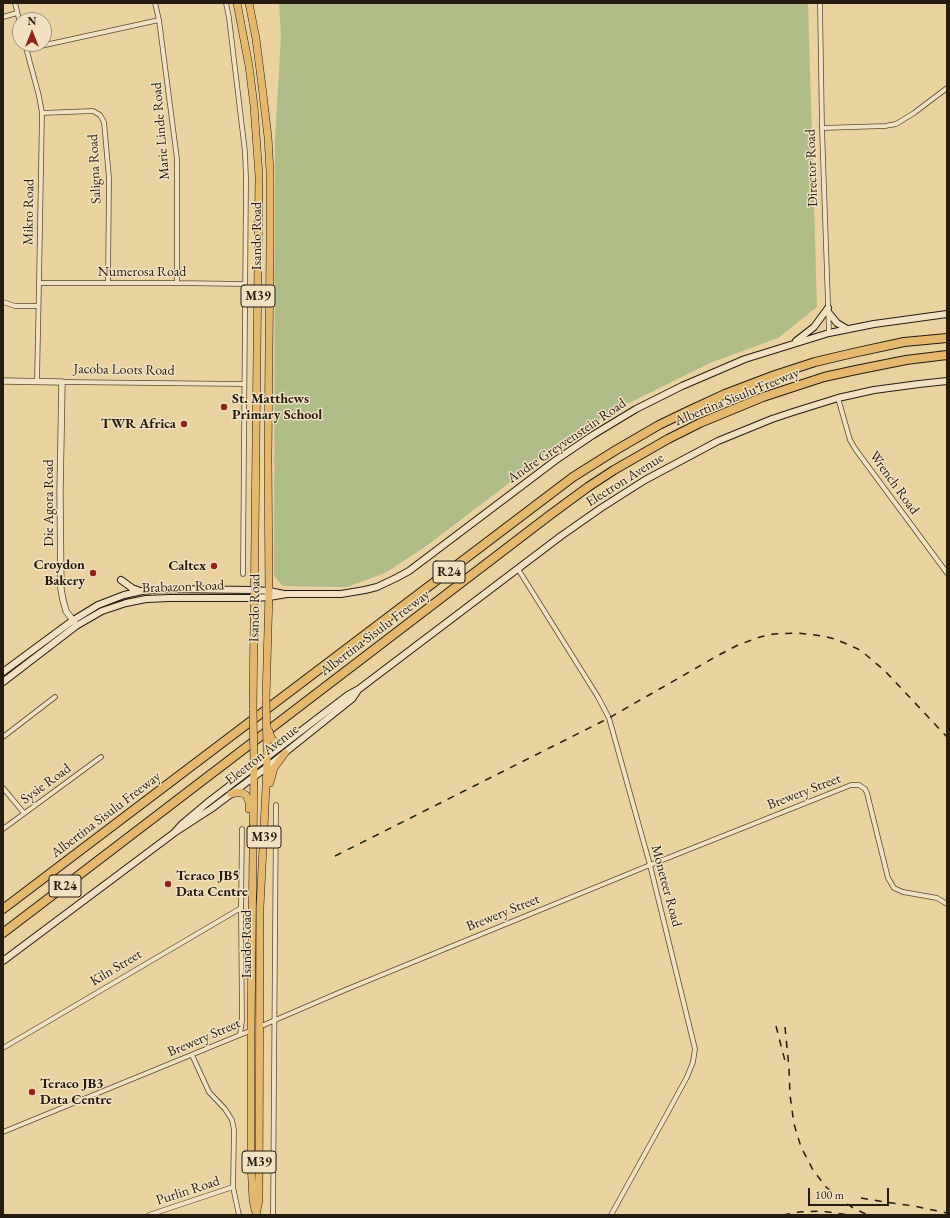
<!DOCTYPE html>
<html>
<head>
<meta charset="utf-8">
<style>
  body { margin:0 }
  #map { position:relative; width:950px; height:1218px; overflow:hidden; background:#ead1a0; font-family:"EB Garamond",serif }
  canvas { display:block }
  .frame { position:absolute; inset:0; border:4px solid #251b0f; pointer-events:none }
  .north { position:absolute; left:12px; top:12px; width:40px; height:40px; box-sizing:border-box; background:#f1e1c1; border:1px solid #9f927a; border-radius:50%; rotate:0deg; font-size:11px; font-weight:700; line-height:16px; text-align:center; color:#251b0f }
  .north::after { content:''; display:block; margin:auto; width:14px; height:18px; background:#8f2418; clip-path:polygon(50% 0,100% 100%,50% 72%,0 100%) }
  .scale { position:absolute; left:808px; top:1188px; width:81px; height:18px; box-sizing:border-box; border:2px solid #251b0f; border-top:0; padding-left:5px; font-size:12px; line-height:14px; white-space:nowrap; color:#251b0f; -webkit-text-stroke:3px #f1e1c1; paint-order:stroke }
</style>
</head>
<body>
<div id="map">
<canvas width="950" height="1218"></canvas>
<div class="frame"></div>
<div class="north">N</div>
<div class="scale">100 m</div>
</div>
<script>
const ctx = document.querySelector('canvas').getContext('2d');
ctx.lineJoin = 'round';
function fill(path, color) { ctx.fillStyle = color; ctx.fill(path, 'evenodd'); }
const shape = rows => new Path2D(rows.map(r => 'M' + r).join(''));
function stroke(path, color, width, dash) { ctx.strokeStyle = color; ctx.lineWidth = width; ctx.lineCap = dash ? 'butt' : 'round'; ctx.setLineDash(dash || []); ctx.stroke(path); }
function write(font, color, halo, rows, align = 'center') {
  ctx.font = font + ' "EB Garamond",serif'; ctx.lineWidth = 3; ctx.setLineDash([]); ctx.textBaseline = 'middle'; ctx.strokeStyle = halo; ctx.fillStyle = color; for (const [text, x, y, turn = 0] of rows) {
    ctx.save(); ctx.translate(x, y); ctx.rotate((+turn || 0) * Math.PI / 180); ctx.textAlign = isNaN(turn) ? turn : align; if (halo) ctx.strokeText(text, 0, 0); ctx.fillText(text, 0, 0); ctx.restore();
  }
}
fill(shape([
  [279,3,808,3,817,307,778,338,710,363,611,412,546,455,425,547,385,573,347,587,283,586,274,576,275,139,281,36]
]), '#b1bd88');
const minor = shape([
  [15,3,20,23],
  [155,3,159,20,177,159,177,283],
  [226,3,229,18,245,152,246,179,243,574],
  [820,3,822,128,829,333],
  [3,17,17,13],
  [25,44,39,96,42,113,39,283,37,382],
  [27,49,159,20],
  [42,113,93,111,100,115,104,122,109,178,108,283],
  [822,128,885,126,896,124,914,113,947,88],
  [39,283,177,283,245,284],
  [3,302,15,306,38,306],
  [62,382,244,384],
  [838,398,850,440,856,450,947,573],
  [518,569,598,697,609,718,650,865,695,1049,693,1062,687,1077,668,1112,611,1215],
  [3,737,55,697],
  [3,788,24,813],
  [3,829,101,757],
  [259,1027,345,990,650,865,851,785,859,785,865,789,867,793,888,878,894,888,903,892,937,898,947,904],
  [240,1034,242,1021,241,908,242,829],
  [3,1048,241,908],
  [192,1055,209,1092,225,1109,232,1120,234,1130,233,1187,239,1215],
  [3,1132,252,1030],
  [149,1215,233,1187],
  [273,1215,276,805]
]);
const tertiary = shape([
  [3,381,62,382,60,493,61,589,63,600,66,611,75,623]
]);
const secondary = shape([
  [828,312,837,323,847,329],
  [796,341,814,327,828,308],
  [121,580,132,588,140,591],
  [3,672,72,621,98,605,124,595,142,591,162,589,254,590,269,591,284,594],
  [3,682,76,626,102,611,126,603,146,599,169,598,254,598,269,597,287,594,341,594,365,590,377,587,396,578,409,571,556,460,593,435,636,409,682,386,745,359,829,333,874,324,947,314],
  [174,833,182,824,207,803,348,695,359,689,561,536,601,508,645,480,718,441,772,419,793,412,838,398,874,390,919,384,947,381],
  [3,961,174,833,211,809,267,767,352,699,358,690]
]);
const primary = shape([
  [237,3,249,66,254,106,259,176,253,710],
  [249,3,256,39,262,86,268,137,270,172,270,247,268,458,269,594,266,698],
  [254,761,251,1030,251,1163,253,1200,255,1210],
  [270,783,274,768,285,753],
  [231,794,240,792,246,795,249,802,249,809],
  [256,1215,259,1200,260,907,267,767,267,752]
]);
const motorway = shape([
  [3,909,573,477,616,450,659,425,688,411,725,394,775,375,815,362,853,353,904,342,947,338],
  [3,933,45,901,550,515,588,487,614,470,668,439,700,423,763,397,824,377,856,370,906,360,947,355]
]);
stroke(minor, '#564833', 5.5);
stroke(tertiary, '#564833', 7);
stroke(secondary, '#251b0f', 8);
stroke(primary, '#251b0f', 8);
stroke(motorway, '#251b0f', 10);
stroke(minor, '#f1e1c1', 4);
stroke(tertiary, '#f1e1c1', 5.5);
stroke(secondary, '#f1e1c1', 6);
stroke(primary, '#e5b870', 7);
stroke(motorway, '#e5b870', 8);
stroke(shape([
  [335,856,609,718,717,656,738,645,760,637,774,634,798,633,823,636,835,639,858,649,865,654,885,671,947,737],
  [776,1026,785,1061],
  [785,1027,789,1068,790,1095,794,1124,801,1147,813,1170,826,1187,844,1202,855,1209,868,1215],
  [861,1198,885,1202,914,1206,947,1213],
  [783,1215,799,1212,822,1211,848,1215]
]), '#251b0f', 1.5, [7, 7]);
const primaryBridge = shape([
  [266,698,267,752],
  [253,710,254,761],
  [268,729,272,739,277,743]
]);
stroke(primaryBridge, '#251b0f', 8, []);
stroke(primaryBridge, '#e5b870', 7);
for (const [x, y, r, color] of [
  [224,407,4,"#8f2418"],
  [184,424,4,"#8f2418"],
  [214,566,4,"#8f2418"],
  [93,573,4,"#8f2418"],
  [168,884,4,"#8f2418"],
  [32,1092,4,"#8f2418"]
]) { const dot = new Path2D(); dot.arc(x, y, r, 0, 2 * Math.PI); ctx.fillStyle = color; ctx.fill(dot); stroke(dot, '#f1e1c1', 1.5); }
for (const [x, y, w] of [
  [258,296,34],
  [449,572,32],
  [264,837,34],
  [65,886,32],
  [259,1162,34]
]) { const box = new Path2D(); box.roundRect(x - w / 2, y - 11, w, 22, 3); ctx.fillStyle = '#f1e1c1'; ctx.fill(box); stroke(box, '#251b0f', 1); }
write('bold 13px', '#251b0f', null, [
  ["M39",258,296],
  ["R24",449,572],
  ["M39",264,837],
  ["R24",65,886],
  ["M39",259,1162]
]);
write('14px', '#251b0f', '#f1e1c1', [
  ["Marie Linde Road",161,131,-95],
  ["Director Road",812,168,-92],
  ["Saligna Road",95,169,-93],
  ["Mikro Road",29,212,-89],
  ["Isando Road",257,236,-90],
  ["Numerosa Road",142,272],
  ["Jacoba Loots Road",124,370,1],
  ["Albertina Sisulu Freeway",737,397,-22],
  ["Andre Greyvenstein Road",567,441,-34],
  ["Electron Avenue",625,480,-32],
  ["Wrench Road",894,483,54],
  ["Die Agora Road",49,503,-90],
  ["Brabazon Road",183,587,-2],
  ["Isando Road",255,608,-89],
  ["Albertina Sisulu Freeway",375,633,-37],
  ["Electron Avenue",262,755,-38],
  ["Sysie Road",46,784,-36],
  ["Brewery Street",804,792,-21],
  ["Albertina Sisulu Freeway",106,815,-37],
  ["Moneteer Road",666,886,75],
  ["Brewery Street",503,913,-22],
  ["Isando Road",247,944,-90],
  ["Kiln Street",116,968,-31],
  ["Brewery Street",204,1038,-23],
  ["Purlin Road",188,1191,-18]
]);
write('bold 14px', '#251b0f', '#f1e1c1', [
  ["St. Matthews",232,399],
  ["Primary School",232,415],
  ["TWR Africa",176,424,"right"],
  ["Croydon",85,565,"right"],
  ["Bakery",85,581,"right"],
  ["Caltex",206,566,"right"],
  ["Teraco JB5",176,876],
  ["Data Centre",176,892],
  ["Teraco JB3",40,1084],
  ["Data Centre",40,1100]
], 'left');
</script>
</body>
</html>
